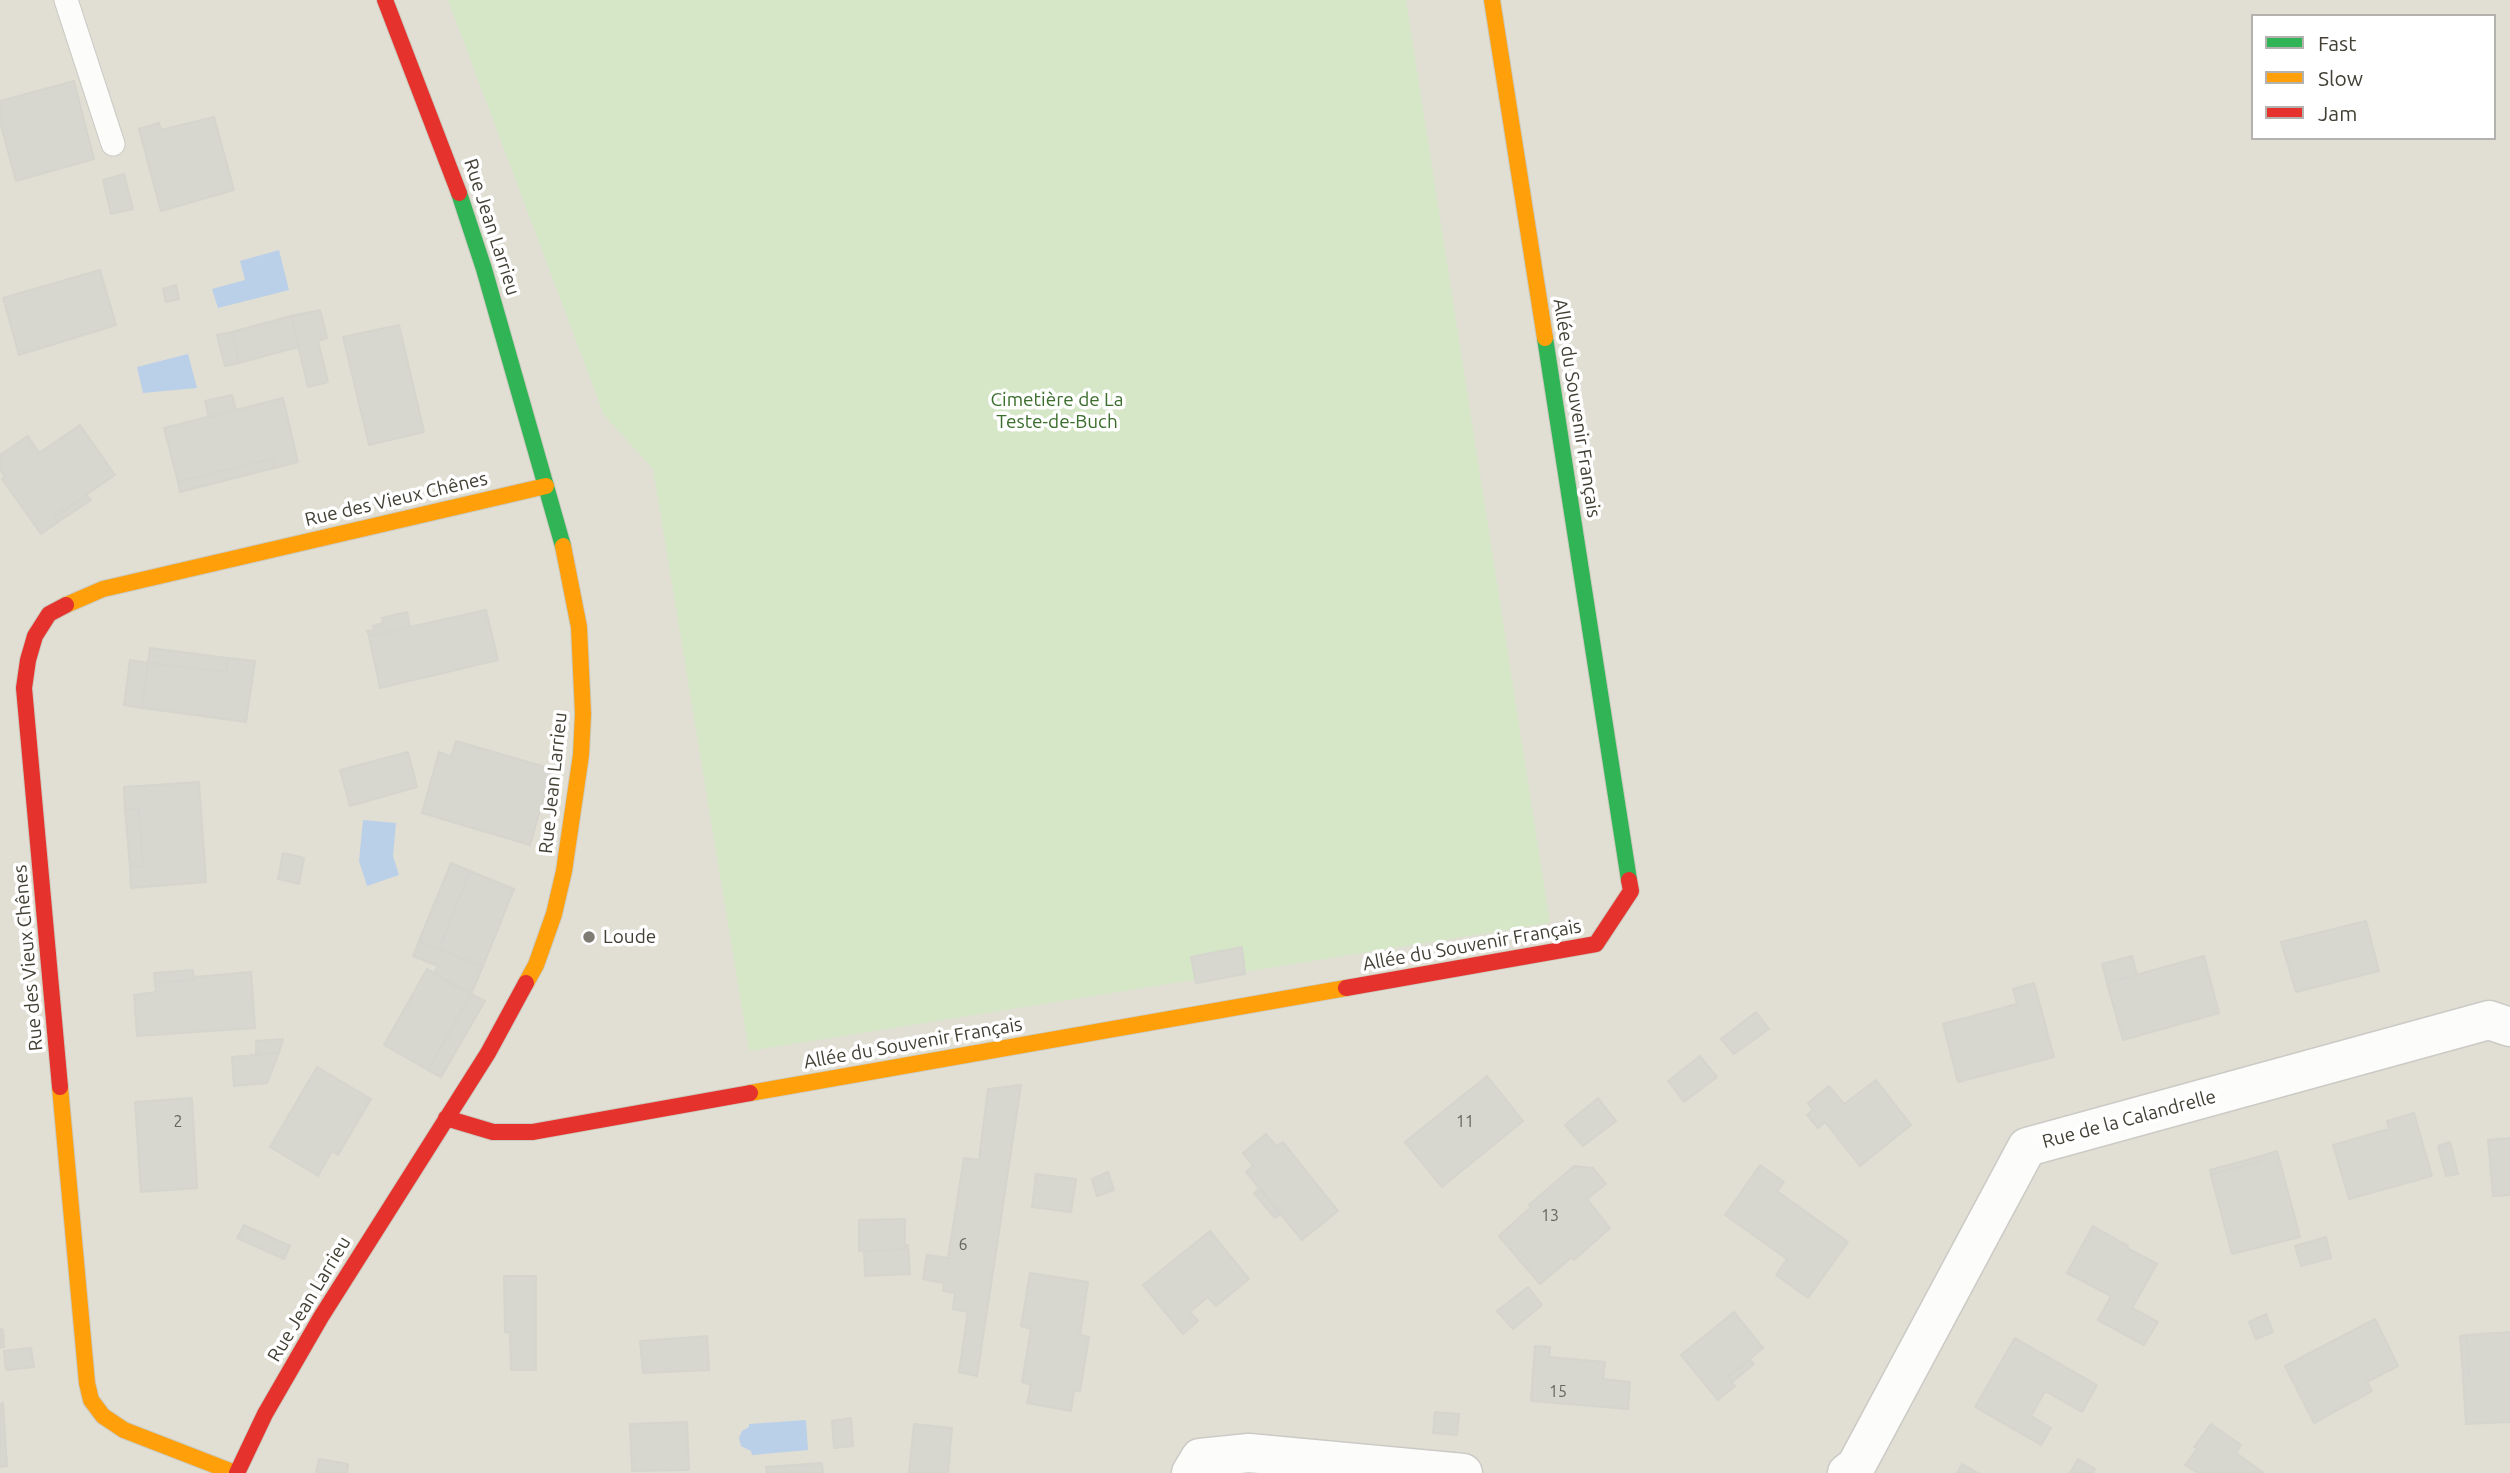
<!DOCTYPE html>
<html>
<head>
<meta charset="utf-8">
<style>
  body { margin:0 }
  #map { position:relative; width:2510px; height:1473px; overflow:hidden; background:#edede7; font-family:Ubuntu,sans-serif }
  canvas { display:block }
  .legend { position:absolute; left:2251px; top:14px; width:245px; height:126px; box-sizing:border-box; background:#fff; border:2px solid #b3b2ae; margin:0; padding:9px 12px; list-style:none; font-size:21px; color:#423f34 }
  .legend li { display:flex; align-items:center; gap:14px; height:35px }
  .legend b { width:35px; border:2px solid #b3b2ae }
</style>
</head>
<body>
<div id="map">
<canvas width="2510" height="1473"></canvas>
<ul class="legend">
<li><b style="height:9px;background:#30b455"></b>Fast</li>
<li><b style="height:9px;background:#ff9f0a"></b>Slow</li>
<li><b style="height:9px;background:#e5322d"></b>Jam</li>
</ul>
</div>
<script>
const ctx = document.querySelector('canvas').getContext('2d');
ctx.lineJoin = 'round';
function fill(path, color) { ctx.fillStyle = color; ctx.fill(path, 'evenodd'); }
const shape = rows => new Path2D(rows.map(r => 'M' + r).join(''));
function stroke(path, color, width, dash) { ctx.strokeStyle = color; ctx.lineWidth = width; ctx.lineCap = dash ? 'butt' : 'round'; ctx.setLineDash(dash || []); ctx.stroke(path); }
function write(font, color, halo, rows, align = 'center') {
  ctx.font = font + ' Ubuntu,sans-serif'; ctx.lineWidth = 7; ctx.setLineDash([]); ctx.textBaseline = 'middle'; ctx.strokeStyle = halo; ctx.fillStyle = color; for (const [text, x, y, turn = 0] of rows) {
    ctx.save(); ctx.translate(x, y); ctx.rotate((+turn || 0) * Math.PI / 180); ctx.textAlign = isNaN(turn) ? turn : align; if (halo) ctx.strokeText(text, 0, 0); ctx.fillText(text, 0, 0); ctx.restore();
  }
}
fill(shape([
  [0,0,2510,0,2510,1473,0,1473],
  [2253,16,2494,16,2494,138,2253,138]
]), '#e1dfd4');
fill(shape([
  [448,0,1406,0,1550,923,749,1051,653,469,604,415]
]), '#d6e7c8');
fill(shape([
  [279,250,289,290,218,308,212,289,245,280,240,261],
  [188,354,197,388,143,393,137,367],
  [363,820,396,823,393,856,399,875,367,886,359,861],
  [806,1420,808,1450,752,1455,751,1451,741,1446,739,1438,742,1431,749,1427,749,1424]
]), '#bacfe8');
const building = shape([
  [74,81,94,159,16,181,0,122,0,101,74,81],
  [214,117,234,190,161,211,139,129,159,123,161,130,214,117],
  [124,174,133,209,111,214,103,180,124,174],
  [100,270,116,325,19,355,3,298,100,270],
  [176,285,179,299,166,302,163,289,176,285],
  [320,310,327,338,318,341,328,382,308,387,291,316,320,310],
  [291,316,298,347,239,363,232,332,291,316],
  [399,325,424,432,369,445,343,337,399,325],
  [232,332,239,363,225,366,217,335,232,332],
  [232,395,236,410,209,418,205,401,232,395],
  [283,398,298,462,274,468,271,459,178,482,164,428,283,398],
  [80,425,115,475,54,517,58,522,41,534,2,479,5,477,0,470,0,455,28,436,39,453,80,425],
  [271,459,274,468,180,492,178,482,271,459],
  [86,495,91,500,58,522,54,517,86,495],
  [486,610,498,660,380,688,369,636,486,610],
  [407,612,410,627,369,636,367,631,375,630,373,626,383,623,382,618,407,612],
  [150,648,228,658,226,672,148,663,150,648],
  [228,658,255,661,246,722,142,708,148,663,226,672,228,658],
  [130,660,148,663,142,708,124,705,130,660],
  [456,741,552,769,530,845,422,813,439,752,451,757,456,741],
  [408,752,417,787,350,806,340,770,408,752],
  [199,782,206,882,131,888,130,867,143,866,139,808,125,809,124,787,199,782],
  [139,808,143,866,130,867,125,809,139,808],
  [283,853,304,858,299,884,278,879,283,853],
  [451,863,470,871,439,949,419,941,451,863],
  [470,871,514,889,483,966,439,949,470,871],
  [2366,921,2379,971,2296,992,2281,942,2366,921],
  [419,941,483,966,471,994,434,974,438,966,413,956,419,941],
  [1242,947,1245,974,1196,983,1191,957,1242,947],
  [2132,956,2137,975,2107,983,2102,964,2132,956],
  [2204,956,2219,1013,2123,1040,2107,983,2204,956],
  [427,969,471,994,428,1070,384,1045,427,969],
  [193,970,194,980,155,983,154,973,193,970],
  [251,972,255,1028,137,1036,134,995,156,992,155,983,194,980,194,977,251,972],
  [2034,983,2054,1057,1958,1082,1943,1024,2017,1004,2013,989,2034,983],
  [471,994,485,1001,441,1077,428,1070,471,994],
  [1756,1012,1769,1029,1734,1054,1721,1039,1756,1012],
  [283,1039,279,1053,256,1054,256,1041,283,1039],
  [279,1053,267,1083,234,1086,232,1057,279,1053],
  [1700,1056,1717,1077,1684,1102,1668,1081,1700,1056],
  [317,1067,371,1099,338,1155,332,1151,318,1176,270,1147,317,1067],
  [1487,1076,1523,1121,1442,1187,1405,1142,1487,1076],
  [1876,1080,1911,1125,1860,1166,1825,1122,1818,1128,1807,1115,1813,1110,1808,1103,1829,1086,1844,1104,1876,1080],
  [1021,1085,989,1298,977,1376,959,1372,968,1312,953,1309,955,1293,943,1291,944,1283,923,1279,927,1255,948,1258,964,1158,979,1160,988,1089,1021,1085],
  [192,1098,197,1188,141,1192,135,1102,192,1098],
  [1598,1098,1616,1121,1583,1146,1565,1125,1598,1098],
  [2414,1113,2432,1176,2349,1199,2333,1145,2389,1129,2387,1121,2414,1113],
  [1266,1134,1276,1146,1283,1142,1338,1211,1302,1240,1246,1172,1253,1166,1243,1153,1266,1134],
  [2510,1138,2510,1195,2493,1196,2488,1140,2510,1138],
  [2450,1142,2458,1174,2446,1176,2438,1146,2450,1142],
  [2277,1151,2300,1237,2232,1254,2211,1175,2260,1161,2258,1157,2277,1151],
  [2258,1157,2260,1161,2211,1175,2210,1170,2258,1157],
  [1760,1165,1784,1182,1777,1191,1848,1242,1808,1298,1776,1275,1787,1259,1725,1215,1760,1165],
  [1574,1166,1593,1168,1606,1184,1587,1199,1610,1228,1574,1260,1571,1258,1540,1284,1499,1236,1531,1207,1529,1205,1574,1166],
  [1108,1172,1114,1190,1097,1196,1092,1179,1108,1172],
  [1036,1174,1076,1179,1071,1212,1032,1207,1036,1174],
  [1260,1188,1281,1214,1275,1218,1254,1193,1260,1188],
  [905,1219,905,1249,859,1251,859,1220,905,1219],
  [244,1225,290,1246,284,1259,237,1238,244,1225],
  [2093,1226,2128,1246,2127,1248,2157,1264,2132,1308,2158,1322,2144,1345,2098,1320,2111,1296,2067,1273,2093,1226],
  [1210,1231,1249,1279,1216,1306,1208,1297,1190,1312,1198,1321,1183,1334,1143,1285,1210,1231],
  [2326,1237,2331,1258,2301,1266,2295,1246,2326,1237],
  [905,1245,908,1245,910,1274,865,1276,864,1251,905,1249,905,1245],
  [1030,1273,1088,1282,1080,1335,1089,1337,1080,1391,1074,1391,1071,1411,1027,1403,1031,1385,1022,1382,1031,1329,1021,1326,1030,1273],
  [504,1276,536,1276,536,1370,511,1370,510,1333,505,1332,504,1276],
  [1528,1287,1542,1305,1513,1329,1497,1311,1528,1287],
  [1734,1312,1763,1348,1728,1377,1735,1386,1718,1400,1681,1355,1734,1312],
  [2266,1314,2273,1332,2256,1339,2249,1322,2266,1314],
  [2375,1319,2398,1366,2367,1382,2372,1391,2314,1423,2285,1366,2375,1319],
  [0,1329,3,1330,4,1347,0,1348,0,1329],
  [2510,1332,2510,1422,2466,1424,2463,1376,2469,1375,2467,1335,2510,1332],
  [2467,1335,2469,1375,2463,1376,2460,1336,2467,1335],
  [707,1336,709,1370,643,1373,640,1341,707,1336],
  [2015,1338,2097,1385,2082,1412,2045,1391,2031,1416,2051,1428,2041,1445,1975,1407,2015,1338],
  [1535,1346,1550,1347,1549,1357,1605,1362,1603,1379,1630,1382,1628,1409,1531,1401,1535,1346],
  [31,1348,34,1367,6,1370,4,1351,31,1348],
  [1750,1359,1754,1364,1732,1382,1728,1377,1750,1359],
  [3,1403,7,1466,0,1467,0,1404,3,1403],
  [1435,1412,1459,1414,1457,1435,1433,1433,1435,1412],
  [851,1418,853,1446,834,1448,832,1421,851,1418],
  [687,1422,689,1470,632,1471,630,1424,687,1422],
  [914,1424,952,1428,948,1473,909,1473,914,1424],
  [2211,1424,2241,1445,2236,1453,2264,1473,2198,1473,2185,1465,2197,1449,2194,1447,2211,1424],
  [319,1459,348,1464,347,1473,316,1473,319,1459],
  [2078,1459,2095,1469,2093,1473,2070,1473,2078,1459],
  [822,1463,823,1473,767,1473,766,1467,822,1463],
  [1962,1464,1978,1473,1957,1473,1962,1464]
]);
fill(building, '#d7d6cf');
stroke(building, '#d5d4cd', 2);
const lane = shape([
  [66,0,113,144]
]);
const street = shape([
  [1191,1473,1200,1458,1249,1453,1463,1473],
  [1847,1473,1856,1466,2027,1147,2489,1020,2510,1027]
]);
const fast = shape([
  [459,193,484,269,563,546],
  [1545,338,1629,880]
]);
const slow = shape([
  [1492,0,1545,338],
  [66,605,103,589,546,486],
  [526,983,536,965,554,914,564,871,581,755,583,714,579,627,563,546],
  [60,1087,87,1383,91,1400,103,1416,124,1430,235,1473],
  [750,1093,1346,988]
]);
const jam = shape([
  [385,0,459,193],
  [1346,988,1596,944,1631,891,1629,880],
  [60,1087,24,688,28,660,35,636,49,614,66,605],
  [446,1118,493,1132,532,1132,750,1093],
  [237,1473,265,1414,321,1317,488,1053,526,983]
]);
stroke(lane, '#cbcac5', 25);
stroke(street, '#cbcac5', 41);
stroke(fast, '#cccabe', 18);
stroke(slow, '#cccabe', 18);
stroke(jam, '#cccabe', 18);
stroke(lane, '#fcfcfb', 23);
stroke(street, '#fcfcfb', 38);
stroke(fast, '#30b455', 16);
stroke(slow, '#ff9f0a', 16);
stroke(jam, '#e5322d', 16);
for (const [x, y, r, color] of [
  [589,937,7,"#7e7c73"]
]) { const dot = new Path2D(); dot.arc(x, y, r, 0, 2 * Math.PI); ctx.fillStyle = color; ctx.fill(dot); stroke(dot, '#fff', 2.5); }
write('16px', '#68665c', null, [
  ["2",178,1122],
  ["11",1465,1122],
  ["13",1550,1216],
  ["6",963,1245],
  ["15",1558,1392]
]);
write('19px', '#423f34', '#fff', [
  ["Rue Jean Larrieu",492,227,72],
  ["Allée du Souvenir Français",1577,408,81],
  ["Rue des Vieux Chênes",396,499,-13],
  ["Rue Jean Larrieu",553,783,-84],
  ["Allée du Souvenir Français",1472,945,-10],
  ["Rue des Vieux Chênes",28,958,-95],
  ["Allée du Souvenir Français",913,1043,-10],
  ["Rue de la Calandrelle",2129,1119,-15],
  ["Rue Jean Larrieu",309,1299,-59]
]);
write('19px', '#3b6e2d', '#fff', [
  ["Cimetière de La",1057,400],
  ["Teste-de-Buch",1057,422]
]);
write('19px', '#423f34', '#fff', [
  ["Loude",603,937]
], 'left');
</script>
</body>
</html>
